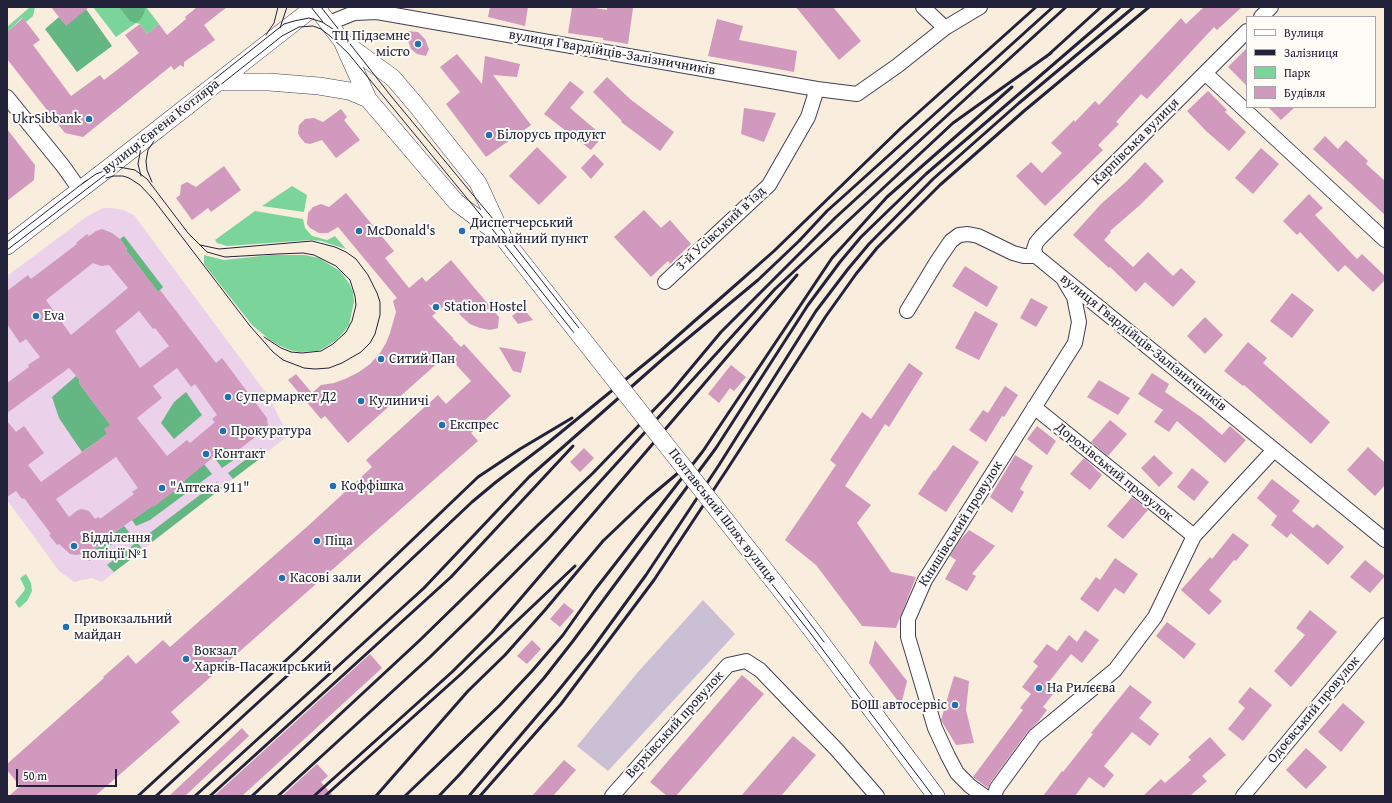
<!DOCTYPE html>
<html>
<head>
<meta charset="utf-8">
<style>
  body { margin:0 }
  #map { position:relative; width:1392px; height:803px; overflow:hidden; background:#f9edde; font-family:"Gentium Book Plus",serif }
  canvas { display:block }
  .frame { position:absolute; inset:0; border:8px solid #22223b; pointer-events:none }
  .legend { position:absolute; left:1246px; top:16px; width:130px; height:92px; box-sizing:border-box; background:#fdfcf7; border:1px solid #a5a5ac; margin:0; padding:5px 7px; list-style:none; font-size:12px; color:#22223b }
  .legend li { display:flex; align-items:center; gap:8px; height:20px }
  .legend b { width:20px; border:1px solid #a5a5ac }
  .scale { position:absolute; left:16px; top:769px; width:101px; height:18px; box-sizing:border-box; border:2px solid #22223b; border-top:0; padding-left:5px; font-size:12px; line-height:14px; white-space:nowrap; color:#22223b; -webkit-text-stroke:3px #fdfcf7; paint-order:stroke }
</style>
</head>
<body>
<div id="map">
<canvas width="1392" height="803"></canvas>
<div class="frame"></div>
<ul class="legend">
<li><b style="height:5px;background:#fff"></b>Вулиця</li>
<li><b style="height:5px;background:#22223b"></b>Залізниця</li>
<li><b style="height:11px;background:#7bd49a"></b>Парк</li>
<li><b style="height:11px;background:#d199be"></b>Будівля</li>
</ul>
<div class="scale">50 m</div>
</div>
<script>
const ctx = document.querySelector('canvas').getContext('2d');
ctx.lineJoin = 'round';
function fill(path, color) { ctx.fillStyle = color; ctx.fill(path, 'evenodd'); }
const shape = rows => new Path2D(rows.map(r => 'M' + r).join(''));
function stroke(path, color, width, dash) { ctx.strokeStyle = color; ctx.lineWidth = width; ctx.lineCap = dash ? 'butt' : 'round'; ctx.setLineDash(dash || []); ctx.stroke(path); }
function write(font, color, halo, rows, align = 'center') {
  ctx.font = font + ' "Gentium Book Plus",serif'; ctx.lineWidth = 4; ctx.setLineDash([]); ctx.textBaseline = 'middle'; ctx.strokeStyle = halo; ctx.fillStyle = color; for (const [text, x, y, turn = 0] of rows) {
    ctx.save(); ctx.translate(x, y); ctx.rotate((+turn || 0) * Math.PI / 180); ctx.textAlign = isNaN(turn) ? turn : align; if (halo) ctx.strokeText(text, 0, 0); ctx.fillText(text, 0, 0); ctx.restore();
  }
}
fill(shape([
  [103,208,112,208,123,210,134,215,269,397,287,433,285,438,102,582,92,578,74,582,59,571,7,500,7,276,86,217]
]), '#ecd1ea');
fill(shape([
  [703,600,735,634,608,771,577,746,638,672]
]), '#cbbfd5');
fill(shape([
  [30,7,35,7,33,16,26,22,22,18,7,32,7,27],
  [93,7,146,7,159,24,147,34,140,24,136,23,116,37],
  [292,186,307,195,304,212,262,206],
  [255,211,303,219,305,228,312,236,327,240,335,236,346,249,321,241,311,240,227,246,217,243,215,240],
  [204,255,224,260,271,255,305,255,319,258,340,271,349,283,353,292,354,302,349,325,343,333,335,341,324,348,317,351,299,352,290,350,280,346,270,340,252,325,204,264],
  [26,574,31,583,32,591,27,601,19,608,15,602,24,591,25,588,20,578]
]), '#7bd49a');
fill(shape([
  [119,7,145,7,144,13,141,19,136,23,130,21],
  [86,9,112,46,77,72,45,29,59,17,66,25],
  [124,236,163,287,158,292,126,250,127,249,120,239],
  [76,376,79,379,79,383,102,414,112,424,107,434,82,452,59,418,52,397],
  [186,392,202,415,174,439,161,423,174,402],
  [226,447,235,459,222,468,214,457],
  [261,448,266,454,233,479,228,473],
  [204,464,212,474,150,520,136,526,132,520,183,485,185,480],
  [217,482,222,488,152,542,147,535],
  [124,526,129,532,89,561,85,552,92,548,93,550,103,544,102,541],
  [137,542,143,550,114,572,107,565]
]), '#64b682');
fill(shape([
  [51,7,89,7,66,26],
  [197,7,227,7,204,25,215,40,184,62,184,67,180,65,174,70,171,66,83,137,65,133,7,59,7,32,23,18,40,40,33,45,71,96,100,75,104,80,139,53,125,35,140,24,147,34,159,24,167,35,186,19,185,17],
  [490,7,528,7,525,26,488,17],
  [572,7,589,7,607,10,607,7,633,8,628,44,603,40,603,38,568,33],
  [796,7,833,7,861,41,839,60],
  [1204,7,1242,7,1217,30,1214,27,1147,99,1141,94,1116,122,1119,124,1098,145,1103,150,1045,206,1016,176,1031,162,1042,173,1062,153,1051,143,1074,120,1075,122,1095,101,1099,105,1181,18,1186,24],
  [717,19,743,26,739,40,797,51,794,72,708,56],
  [408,31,418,32,425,39,429,49,426,56,417,54,411,49,407,38],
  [1247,48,1247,86,1228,67],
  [457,54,482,84,485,56,520,64,517,77,493,75,531,125,486,157,446,104,460,92,440,67],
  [607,77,630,99,674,132,660,151,621,122,622,121,593,92],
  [570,81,584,92,570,108,603,136,591,150,544,114],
  [1208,91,1227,110,1225,112,1246,132,1229,151,1206,131,1187,111],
  [1268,107,1295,107,1281,120],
  [744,108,776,113,764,142,741,134],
  [341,109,347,117,344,120,360,140,336,158,322,140,310,144,305,143,300,137,298,133,299,125,305,119,314,118,323,122],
  [7,129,35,165,34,180,7,201],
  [1325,136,1338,149,1346,140,1368,161,1366,164,1385,181,1385,215,1313,149],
  [537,147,567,177,539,205,509,176],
  [1261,148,1279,164,1253,194,1235,178],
  [594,154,604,164,591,179,581,168],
  [1145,162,1164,181,1140,205,1110,231,1111,232,1104,240,1133,267,1148,252,1173,276,1181,268,1196,282,1173,307,1145,282,1136,292,1110,267,1109,268,1073,235,1101,204,1127,181],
  [224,166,241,190,211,212,208,208,192,220,176,198,180,195,181,185,187,182,196,187],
  [346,193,394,251,385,258,409,288,422,277,426,282,451,260,499,317,498,328,490,330,480,328,470,324,461,316,450,301,440,309,428,304,436,313,432,316,454,339,452,340,454,340,461,347,464,344,511,396,471,433,478,441,171,712,180,722,95,796,9,796,20,786,7,770,7,764,104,678,103,677,128,655,136,664,163,640,170,647,309,525,372,467,366,460,438,395,446,404,471,381,449,357,445,361,442,359,348,443,325,416,321,419,288,380,296,374,312,393,321,385,334,383,345,379,359,372,370,364,380,353,386,343,390,333,396,312,393,301,397,298,338,227,328,233,319,233,310,228,307,224,308,213,313,207,321,204,329,207],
  [1309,194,1323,208,1315,215,1357,259,1362,254,1385,276,1385,280,1373,292,1345,265,1338,272,1300,232,1297,235,1283,221],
  [644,210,661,228,670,220,691,244,670,264,668,261,651,277,614,237],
  [102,229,112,233,120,239,127,249,126,250,158,292,160,290,216,363,222,358,267,418,268,427,232,455,226,447,185,480,183,484,155,506,151,507,102,541,103,543,93,550,92,549,82,554,76,555,70,554,59,544,57,545,49,535,51,534,24,498,22,499,16,491,7,497,7,421,16,432,24,426,44,453,28,465,41,482,107,434,104,429,110,425,79,383,79,379,69,368,7,413,7,383,29,367,28,365,40,357,26,339,20,343,7,324,7,291,28,275,31,279,77,244,76,243,87,234,89,236,96,231],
  [93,263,101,266,109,265,128,288,71,335,46,300],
  [139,311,153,329,155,328,169,346,140,368,115,331],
  [177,368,191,387,195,384,217,415,212,419,215,422,190,443,187,440,167,456,137,418,162,398,153,386],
  [116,457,138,488,132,492,134,494,100,519,99,517,95,519,89,511,82,509,78,510,69,517,56,499],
  [965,266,998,287,987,307,952,286],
  [1292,293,1314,310,1292,338,1270,321],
  [1031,298,1048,307,1036,327,1020,318],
  [523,308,533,320,518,324,512,316],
  [975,311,998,324,979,360,955,348],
  [1205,317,1223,335,1205,354,1187,336],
  [1248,342,1267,358,1263,363,1330,422,1311,444,1244,385,1243,386,1224,371],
  [499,347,526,352,521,373,513,371],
  [909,363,923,373,889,427,885,424,845,486,871,505,857,523,891,572,916,577,896,628,862,626,816,565,785,540,836,465,830,460,862,412,871,419],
  [731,365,746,377,734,391,730,388,719,403,708,394],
  [1152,373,1169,384,1165,392,1201,417,1222,435,1230,426,1246,440,1225,463,1177,421,1169,432,1154,422,1163,410,1138,394],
  [1099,380,1130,398,1118,415,1087,397],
  [1005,386,1018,395,1004,417,1002,416,986,442,969,430,983,410,988,413],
  [1110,420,1127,434,1108,456,1091,442],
  [1037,426,1056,441,1047,455,1027,439],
  [953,445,979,462,946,512,918,494,934,470,935,471],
  [1368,447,1385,463,1385,485,1375,496,1347,470],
  [584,448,594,458,580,472,570,462],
  [1015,455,1033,466,1020,489,1024,492,1012,513,990,497],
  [1154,455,1173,473,1159,487,1141,468],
  [1084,458,1102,475,1090,490,1070,474],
  [1192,468,1209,482,1194,501,1177,487],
  [1272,479,1300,501,1292,511,1313,528,1317,524,1344,547,1328,565,1291,533,1287,538,1271,525,1277,516,1257,498],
  [1132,497,1148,510,1123,539,1107,526],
  [969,530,995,546,972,574,976,576,967,591,945,579,956,560,950,556,960,540],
  [1233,533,1249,545,1236,561,1234,560,1209,590,1222,601,1209,615,1181,590,1210,557,1212,559],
  [1115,558,1138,574,1124,594,1115,588,1098,612,1080,599,1096,577,1100,580],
  [1365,560,1385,576,1370,593,1350,577],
  [564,603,574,611,560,627,550,619],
  [1310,610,1337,632,1291,687,1274,671,1305,635,1296,628],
  [1167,622,1196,644,1184,659,1156,636],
  [1085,630,1099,640,1082,663,1071,654,1048,683,1056,690,1043,707,1047,710,1038,722,1028,731,990,783,988,788,973,777,1023,710,1020,708,1031,694,1022,687,1038,666,1033,662,1047,644,1057,651,1069,635,1077,642],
  [532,640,541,649,527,664,517,656],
  [875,640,907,681,901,705,869,663],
  [370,654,382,668,242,796,214,796],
  [742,675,764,694,676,796,667,796,650,782],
  [954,676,969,681,966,710,974,743,956,745,941,720],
  [1130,685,1152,702,1139,718,1159,734,1150,746,1132,732,1104,766,1114,775,1104,788,1089,777,1075,796,1043,796,1062,771,1063,772,1093,734,1091,733],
  [1250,687,1272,705,1243,741,1228,729,1245,708,1238,702],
  [1343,703,1365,722,1341,752,1318,732],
  [242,728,249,736,185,796,169,796],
  [793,736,816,755,781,796,741,796],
  [1210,737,1226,755,1202,776,1207,781,1190,796,1143,796,1161,779,1165,783,1191,760,1188,757],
  [1306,748,1327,767,1306,789,1286,770],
  [564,760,576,770,553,796,532,796],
  [317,764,328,776,321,782,333,796,282,796]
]), '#d199be');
const minor = shape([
  [923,7,945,28],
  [1261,17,1271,7],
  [329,23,354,13,377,12,817,89,857,94,897,66,945,28,980,7],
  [1205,73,1385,240],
  [7,97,63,166,80,190],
  [1036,256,1034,249,1036,243,1041,237,1247,31],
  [665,282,769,185,808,117,817,89],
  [907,311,938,260,951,241,959,235,968,234,978,236,1013,253,1024,256,1036,256,1385,540],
  [1034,407,1194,536],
  [612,796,728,665,746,661,760,670,837,750,877,796],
  [984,796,970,786,957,773,948,756,935,728,908,637,908,619,925,580,1075,343,1079,322,1074,297,1065,282],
  [994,796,997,788,1035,736,1115,670,1155,617,1194,536,1274,450],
  [1243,796,1385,625]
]);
const major = shape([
  [316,7,342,41,368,99,456,202,501,236],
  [342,41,393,78,416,105,478,183,504,239,581,337],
  [218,82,269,82,319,86,349,91,368,99],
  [7,246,107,169,314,7],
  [757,560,811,629,936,796]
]);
stroke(minor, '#424053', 16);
stroke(major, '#424053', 18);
stroke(minor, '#fff', 14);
stroke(major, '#fff', 17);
stroke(shape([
  [311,7,323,22],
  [321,7,391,96,498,225,579,328],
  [280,28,287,7],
  [266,35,274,23,278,7],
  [101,169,284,24,294,21,309,18,322,22,336,31],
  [141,176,138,164,141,147],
  [106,178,114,176,123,176,129,178,140,185,153,199,250,326,273,352,283,360,304,368,315,369,329,368,342,363,361,352,370,343,375,334,380,315,380,302,377,293,368,275,356,259,346,252,335,247,312,241,219,249,200,245],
  [152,182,147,170,146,161,148,150,154,141],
  [82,184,96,174,112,168,119,167,135,170,147,179,188,233,207,252,225,257,277,254,303,253,314,255,336,266,350,280,355,296,356,305,352,321,346,332,333,344,321,351,302,353,291,352,281,348,264,337],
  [7,242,87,180],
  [7,250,161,132,282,36,299,27,313,26,321,29,330,36,348,53,493,230,808,630,933,796],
  [790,597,824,642]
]), '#22223b', 1);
stroke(shape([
  [1046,57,1101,7],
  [138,796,295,652,478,477,520,449,572,418],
  [156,796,312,653,472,502,496,482,549,442,658,353,731,289,774,251,901,128,1036,7],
  [195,796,424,588,529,477,664,358,758,280,799,241,827,211,846,194,1053,7],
  [210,796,451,577,573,446],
  [252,796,419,641,538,525,593,473,671,392,721,332,835,218,1066,7],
  [278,796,430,657,473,615,548,539,775,289,953,123,1051,53],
  [314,796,452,672,492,632,797,275],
  [325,796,461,674,575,566],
  [376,796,468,691,505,655,545,610,603,541,647,499,690,463],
  [405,796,500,705,532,671,563,635,594,591,703,451,832,258,887,197,1012,87],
  [439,796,460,774,544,678,573,641,716,448,808,305,840,262,861,237,926,174,1120,7],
  [469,796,554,696,592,649,646,575,719,465,816,311,848,269,869,244,933,179,1019,103,1134,7],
  [480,796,561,704,654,580,728,468,826,316,856,274,877,248,940,185,1024,111,1149,7]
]), '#22223b', 3);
const majorBridge = shape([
  [581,337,757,560]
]);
stroke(majorBridge, '#424053', 18, []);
stroke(majorBridge, '#fff', 17);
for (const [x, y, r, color] of [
  [418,44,4,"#1f6fb2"],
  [89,119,4,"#1f6fb2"],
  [489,135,4,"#1f6fb2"],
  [359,231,4,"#1f6fb2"],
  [462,231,4,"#1f6fb2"],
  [436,307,4,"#1f6fb2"],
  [36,316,4,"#1f6fb2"],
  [381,359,4,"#1f6fb2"],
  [228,397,4,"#1f6fb2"],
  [361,401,4,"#1f6fb2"],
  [442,425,4,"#1f6fb2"],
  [223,431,4,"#1f6fb2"],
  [206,454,4,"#1f6fb2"],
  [333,486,4,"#1f6fb2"],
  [162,488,4,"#1f6fb2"],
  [317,541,4,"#1f6fb2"],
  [74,546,4,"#1f6fb2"],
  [282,578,4,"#1f6fb2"],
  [66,627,4,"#1f6fb2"],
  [186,659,4,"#1f6fb2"],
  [1039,688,4,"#1f6fb2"],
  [955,705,4,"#1f6fb2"]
]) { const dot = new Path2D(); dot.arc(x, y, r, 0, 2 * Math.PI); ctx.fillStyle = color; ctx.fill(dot); stroke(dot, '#fdfcf7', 1.5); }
write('14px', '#22223b', '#fdfcf7', [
  ["ТЦ Підземне",410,36,"right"],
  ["місто",410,52,"right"],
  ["UkrSibbank",81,119,"right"],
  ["Білорусь продукт",497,135],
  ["Диспетчерський",470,223],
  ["трамвайний пункт",470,239],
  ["McDonald's",367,231],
  ["Station Hostel",444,307],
  ["Eva",44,316],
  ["Ситий Пан",389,359],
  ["Супермаркет Д2",236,397],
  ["Кулиничі",369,401],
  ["Експрес",450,425],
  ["Прокуратура",231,431],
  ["Контакт",214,454],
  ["Коффішка",341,486],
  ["\"Аптека 911\"",170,488],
  ["Відділення",82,538],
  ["поліції №1",82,554],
  ["Піца",325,541],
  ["Касові зали",290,578],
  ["Привокзальний",74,619],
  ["майдан",74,635],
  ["Вокзал",194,651],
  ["Харків-Пасажирський",194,667],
  ["На Рилєєва",1047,688],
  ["БОШ автосервіс",947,705,"right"]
], 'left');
write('14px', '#22223b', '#fdfcf7', [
  ["вулиця Гвардійців-Залізничників",612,53,10],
  ["вулиця Євгена Котляра",161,127,-38],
  ["Карпівська вулиця",1136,142,-45],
  ["3-й Усівський в’їзд",721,229,-43],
  ["вулиця Гвардійців-Залізничників",1143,343,39],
  ["Дорохівський провулок",1114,472,39],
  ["Полтавський Шлях вулиця",722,516,52],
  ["Книшівський провулок",961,524,-58],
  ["Одоєвський провулок",1314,710,-50],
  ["Верхівський провулок",675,725,-48]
]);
</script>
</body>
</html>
